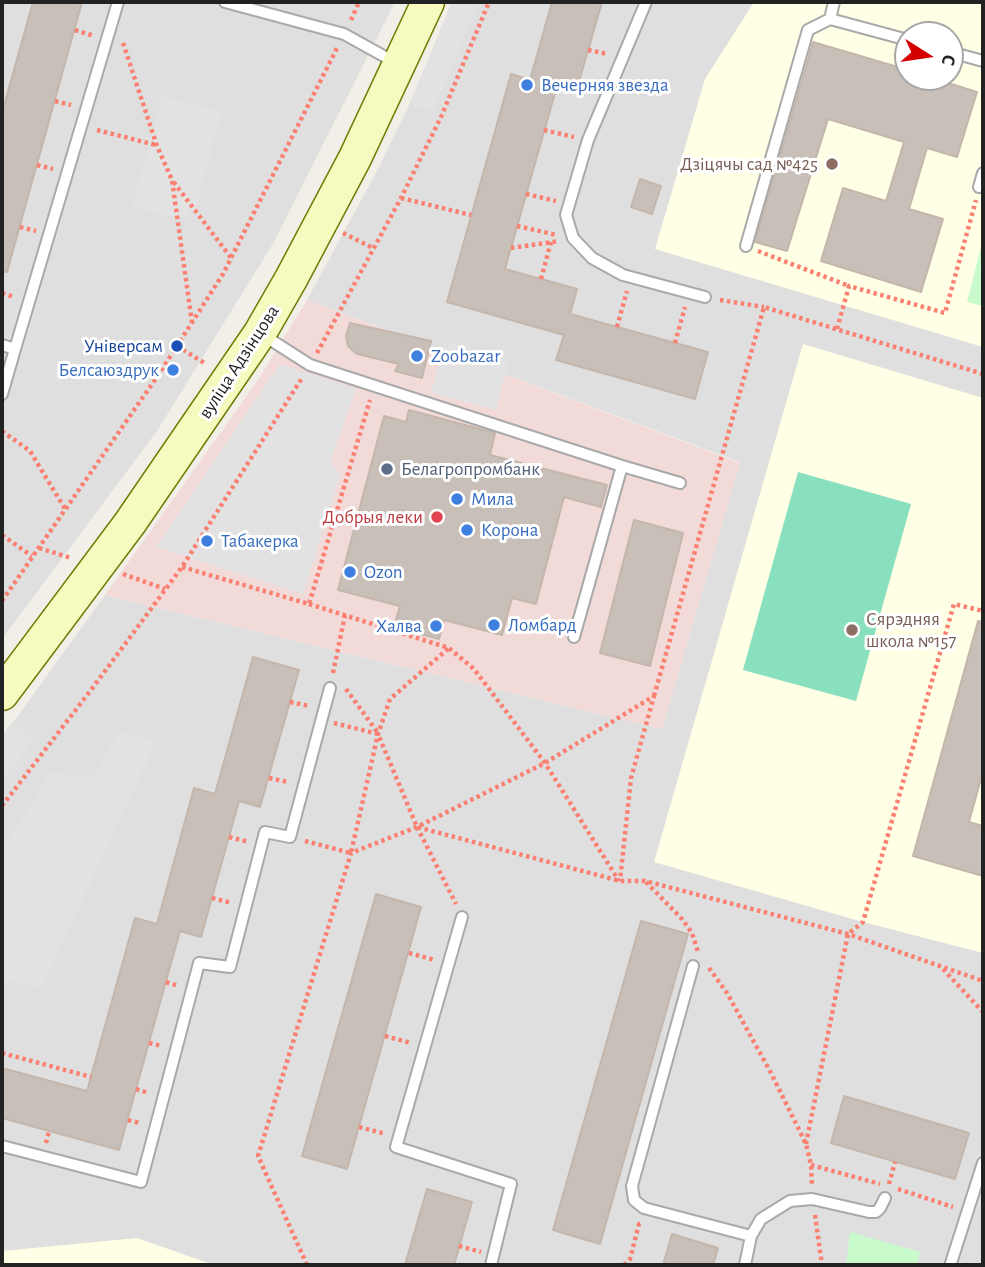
<!DOCTYPE html>
<html>
<head>
<meta charset="utf-8">
<style>
  body { margin:0 }
  #map { position:relative; width:985px; height:1267px; overflow:hidden; background:#f2efe9; font-family:"Alegreya Sans",sans-serif }
  canvas { display:block }
  .frame { position:absolute; inset:0; border:4px solid #222; pointer-events:none }
  .north { position:absolute; left:894px; top:21px; width:70px; height:70px; box-sizing:border-box; background:#fff; border:2px solid #a7a7a7; border-radius:50%; rotate:102deg; font-size:19px; font-weight:700; line-height:28px; text-align:center; color:#222 }
  .north::after { content:''; display:block; margin:auto; width:24px; height:32px; background:#d40000; clip-path:polygon(50% 0,100% 100%,50% 72%,0 100%) }
</style>
</head>
<body>
<div id="map">
<canvas width="985" height="1267"></canvas>
<div class="frame"></div>
<div class="north">С</div>
</div>
<script>
const ctx = document.querySelector('canvas').getContext('2d');
ctx.lineJoin = 'round';
function fill(path, color) { ctx.fillStyle = color; ctx.fill(path, 'evenodd'); }
const shape = rows => new Path2D(rows.map(r => 'M' + r).join(''));
function stroke(path, color, width, dash) { ctx.strokeStyle = color; ctx.lineWidth = width; ctx.lineCap = dash ? 'butt' : 'round'; ctx.setLineDash(dash || []); ctx.stroke(path); }
function write(font, color, halo, rows, align = 'center') {
  ctx.font = font + ' "Alegreya Sans",sans-serif'; ctx.lineWidth = 6; ctx.setLineDash([]); ctx.textBaseline = 'middle'; ctx.strokeStyle = halo; ctx.fillStyle = color; for (const [text, x, y, turn = 0] of rows) {
    ctx.save(); ctx.translate(x, y); ctx.rotate((+turn || 0) * Math.PI / 180); ctx.textAlign = isNaN(turn) ? turn : align; if (halo) ctx.strokeText(text, 0, 0); ctx.fillText(text, 0, 0); ctx.restore();
  }
}
fill(shape([
  [2,2,395,2,274,242,157,431,2,639],
  [452,2,983,2,983,1265,2,1265,2,738,105,595,662,729,740,462,307,300,377,171,410,103],
  [908,35,950,35,950,77,908,77]
]), '#e0dfdf');
fill(shape([
  [307,300,740,463,662,729,105,595,258,380]
]), '#f2dad9');
fill(shape([
  [754,2,983,2,983,347,655,249,705,79],
  [908,35,950,35,950,77,908,77],
  [803,344,983,398,983,953,863,922,654,862],
  [137,1238,214,1265,2,1265,2,1251]
]), '#ffffe5');
fill(shape([
  [983,239,983,306,967,302],
  [850,1232,920,1252,917,1265,846,1265]
]), '#c8facc');
fill(shape([
  [798,472,911,504,856,701,743,670]
]), '#88e0be');
fill(shape([
  [452,2,479,2,433,112,410,103],
  [162,95,222,112,195,210,178,219,132,206],
  [444,341,509,357,496,410,431,393],
  [280,364,356,389,331,460,340,477,303,594,156,547],
  [11,723,34,740,2,781,2,736],
  [119,732,157,741,41,989,2,979,2,851,50,773,93,777]
]), '#e2e2e2');
const building = shape([
  [33,2,82,2,7,272,2,271,2,113,33,2],
  [552,2,602,2,576,92,557,86,505,269,577,289,570,314,708,352,695,399,556,360,564,335,447,302,511,74,530,80,552,2],
  [813,42,908,70,908,77,929,77,977,92,957,157,927,148,909,209,943,219,921,292,821,261,843,188,886,201,904,142,828,119,787,251,755,242,813,42],
  [640,179,661,186,652,214,631,207,640,179],
  [350,323,431,341,422,378,395,371,399,364,357,354,348,346,346,336,350,323],
  [409,410,495,433,490,455,607,485,601,507,564,497,536,604,512,598,502,635,444,620,439,639,394,627,400,606,338,590,384,416,406,422,409,410],
  [634,520,683,533,650,666,600,653,634,520],
  [978,621,983,622,983,771,969,822,983,826,983,876,913,856,978,621],
  [253,657,299,670,260,807,239,801,201,937,180,931,119,1150,2,1118,2,1068,87,1091,135,918,157,924,194,788,215,794,253,657],
  [376,894,421,907,347,1169,302,1156,376,894],
  [641,921,688,934,600,1244,553,1230,641,921],
  [844,1096,969,1133,955,1179,831,1143,844,1096],
  [427,1189,472,1202,454,1265,405,1265,427,1189],
  [672,1234,718,1248,713,1265,663,1265,672,1234]
]);
fill(building, '#c7bfb8');
stroke(building, '#c4b6ab', 2);
const service = shape([
  [225,2,344,34,398,64],
  [646,2,588,140,566,215,573,238,592,258,623,275,705,297],
  [830,19,834,2],
  [950,52,983,61],
  [979,187,983,173],
  [746,246,808,30,830,19,908,40],
  [263,335,310,365,622,466,574,637],
  [2,345,15,349,118,2],
  [2,394,15,349],
  [622,466,680,483],
  [462,917,396,1147,511,1184,491,1265],
  [693,966,632,1186,634,1200,644,1208,751,1236,745,1265],
  [2,1146,141,1182,199,963,230,967,265,832,290,837,330,688],
  [751,1236,761,1219,790,1201,812,1199,869,1212,876,1212,880,1208,885,1198],
  [951,1263,983,1163]
]);
const secondary = shape([
  [2,694,130,523,260,333,291,279,355,158,428,2]
]);
stroke(service, '#a9a9a9', 14);
stroke(secondary, '#707d05', 35);
stroke(shape([
  [351,20,359,2],
  [75,30,94,36],
  [123,43,157,146,172,180],
  [588,50,608,54],
  [55,101,71,105],
  [97,130,156,145],
  [544,130,574,137],
  [37,165,53,169],
  [526,194,556,201],
  [401,198,471,215],
  [517,226,557,235],
  [20,227,36,231],
  [343,233,373,248],
  [511,248,559,241],
  [758,251,849,286],
  [541,279,551,242],
  [2,293,14,297],
  [720,300,764,307],
  [192,323,172,180,232,259],
  [617,327,627,291],
  [837,329,849,286,945,313,976,200],
  [675,343,685,307],
  [177,346,206,364],
  [317,353,401,198,441,117,489,2],
  [2,431,30,451,65,509],
  [2,535,32,556],
  [39,548,71,558],
  [182,567,309,604,370,400],
  [123,574,165,589],
  [2,601,159,374,223,274,338,46],
  [309,604,449,648,474,669,545,763,619,881],
  [333,673,345,615],
  [346,689,378,733],
  [654,696,764,307,983,374],
  [290,702,309,706],
  [334,723,378,734,417,827,620,881,645,881,848,934,983,981],
  [269,778,288,782],
  [2,806,94,686,182,567,302,378],
  [417,827,456,904],
  [229,837,249,842],
  [305,841,351,853,378,734,390,699,449,648],
  [646,882,682,919,692,933,698,952],
  [212,898,232,903],
  [409,953,435,960],
  [709,968,727,993,771,1073,806,1144,811,1165,812,1186],
  [943,969,983,1012],
  [166,982,179,986],
  [385,1036,411,1043],
  [149,1043,162,1046],
  [2,1053,91,1077],
  [136,1089,149,1093],
  [128,1120,140,1123],
  [359,1127,386,1134],
  [46,1143,49,1131],
  [806,1144,848,934,863,922,954,604,983,611],
  [811,1165,880,1184],
  [889,1184,895,1162],
  [898,1189,953,1207],
  [815,1215,822,1265],
  [459,1246,481,1252],
  [307,1265,258,1156,351,853,417,827,545,763,654,696,631,778,620,881],
  [624,1265,630,1259,639,1224,640,1224]
]), '#fa8072', 4.5, [3.5, 3.5]);
stroke(service, '#fff', 10);
stroke(secondary, '#f7fabf', 32);
for (const [x, y, r, color] of [
  [527,85,7,"#3f7fe0"],
  [832,164,7,"#8d6e63"],
  [177,346,7,"#1a4fb4"],
  [417,356,7,"#3f7fe0"],
  [173,370,7,"#3f7fe0"],
  [387,469,7,"#5c6f8a"],
  [457,499,7,"#3f7fe0"],
  [437,517,7,"#e0444e"],
  [467,530,7,"#3f7fe0"],
  [207,541,7,"#3f7fe0"],
  [350,572,7,"#3f7fe0"],
  [494,625,7,"#3f7fe0"],
  [436,626,7,"#3f7fe0"],
  [852,630,7,"#8d6e63"]
]) { const dot = new Path2D(); dot.arc(x, y, r, 0, 2 * Math.PI); ctx.fillStyle = color; ctx.fill(dot); stroke(dot, '#fff', 2.5); }
write('19px', '#366cbe', '#fff', [
  ["Вечерняя звезда",541,85],
  ["Zoobazar",431,356],
  ["Белсаюздрук",159,370,"right"],
  ["Мила",471,499],
  ["Корона",481,530],
  ["Табакерка",221,541],
  ["Ozon",364,572],
  ["Ломбард",508,625],
  ["Халва",422,626,"right"]
], 'left');
write('19px', '#785e54', '#fff', [
  ["Дзіцячы сад №425",818,164],
  ["Сярэдняя",866,619,"left"],
  ["школа №157",866,641,"left"]
], 'right');
write('19px', '#164399', '#fff', [
  ["Універсам",163,346]
], 'right');
write('19px', '#222', '#fff', [
  ["вуліца Адзінцова",239,362,-57]
]);
write('19px', '#4e5e75', '#fff', [
  ["Белагропромбанк",401,469]
], 'left');
write('19px', '#be3a42', '#fff', [
  ["Добрыя леки",423,517]
], 'right');
</script>
</body>
</html>
